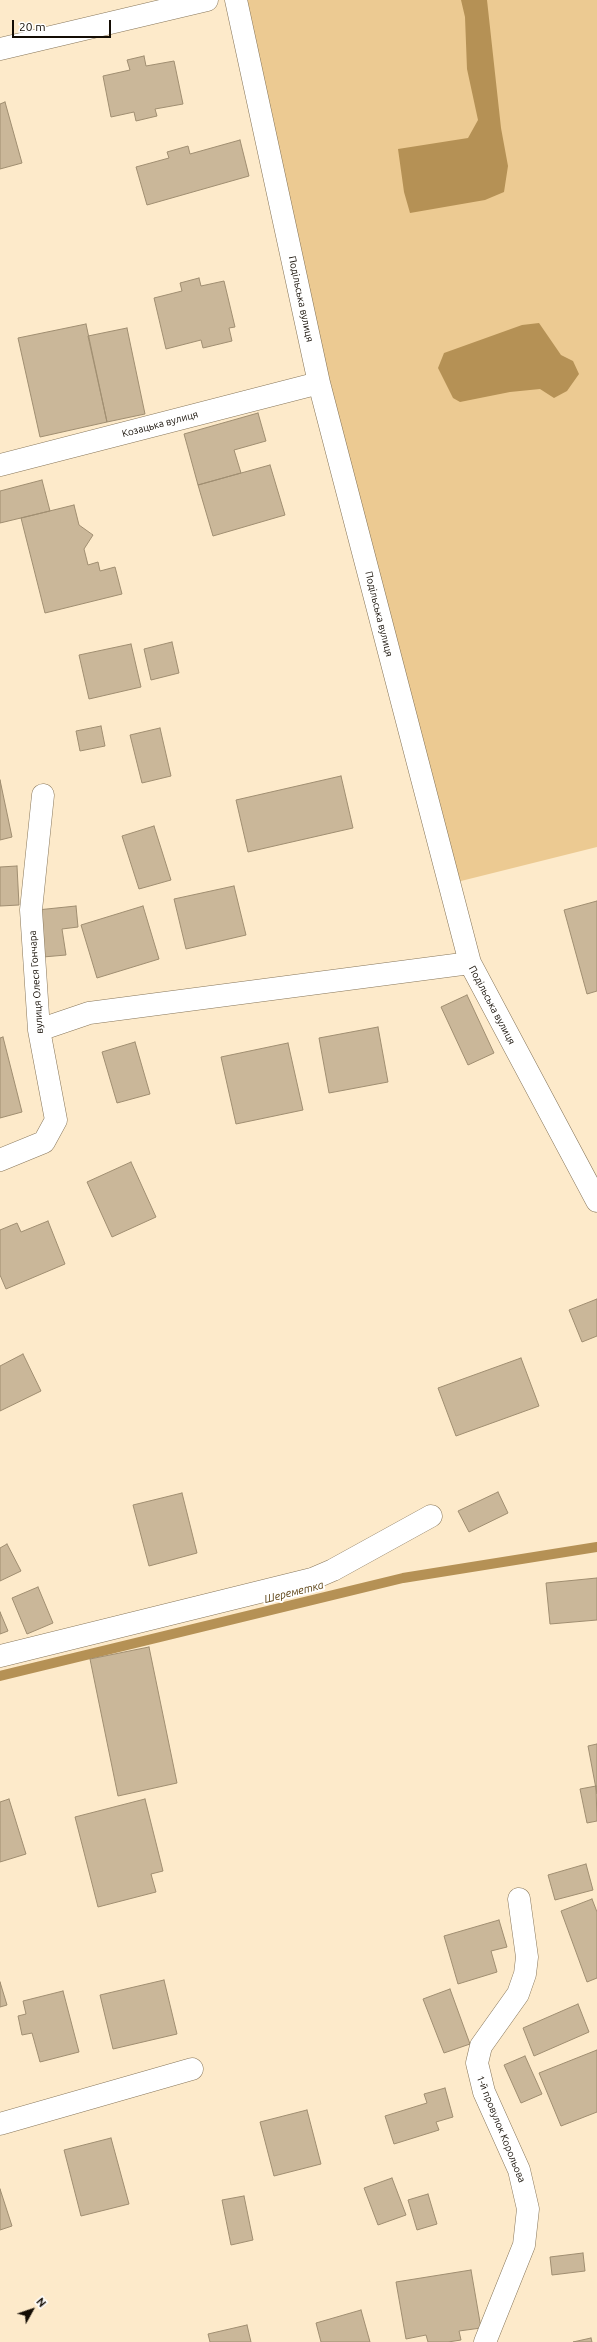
<!DOCTYPE html>
<html>
<head>
<meta charset="utf-8">
<style>
  body { margin:0 }
  #map { position:relative; width:597px; height:2342px; overflow:hidden; background:#fdeaca; font-family:Ubuntu,sans-serif }
  canvas { display:block }
  .north { position:absolute; left:12px; top:2290px; width:40px; height:40px; -webkit-text-stroke:3px #fff; paint-order:stroke; rotate:50deg; font-size:11px; font-weight:700; line-height:16px; text-align:center; color:#140d04 }
  .north::after { content:''; display:block; margin:auto; width:14px; height:18px; background:#140d04; clip-path:polygon(50% 0,100% 100%,50% 72%,0 100%) }
  .scale { position:absolute; left:12px; top:20px; width:99px; height:18px; box-sizing:border-box; border:2px solid #140d04; border-top:0; padding-left:5px; font-size:12px; line-height:14px; white-space:nowrap; color:#140d04; -webkit-text-stroke:3px #fff; paint-order:stroke }
</style>
</head>
<body>
<div id="map">
<canvas width="597" height="2342"></canvas>
<div class="north">N</div>
<div class="scale">20 m</div>
</div>
<script>
const ctx = document.querySelector('canvas').getContext('2d');
ctx.lineJoin = 'round';
function fill(path, color) { ctx.fillStyle = color; ctx.fill(path, 'evenodd'); }
const shape = rows => new Path2D(rows.map(r => 'M' + r).join(''));
function stroke(path, color, width, dash) { ctx.strokeStyle = color; ctx.lineWidth = width; ctx.lineCap = dash ? 'butt' : 'round'; ctx.setLineDash(dash || []); ctx.stroke(path); }
function write(font, color, halo, rows, align = 'center') {
  ctx.font = font + ' Ubuntu,sans-serif'; ctx.lineWidth = 4; ctx.setLineDash([]); ctx.textBaseline = 'middle'; ctx.strokeStyle = halo; ctx.fillStyle = color; for (const [text, x, y, turn = 0] of rows) {
    ctx.save(); ctx.translate(x, y); ctx.rotate((+turn || 0) * Math.PI / 180); ctx.textAlign = isNaN(turn) ? turn : align; if (halo) ctx.strokeText(text, 0, 0); ctx.fillText(text, 0, 0); ctx.restore();
  }
}
fill(shape([
  [236,0,597,0,597,847,449,884]
]), '#ecca92');
fill(shape([
  [461,0,487,0,501,128,508,166,504,192,485,200,410,213,404,192,398,149,468,138,478,120,467,69,465,17],
  [539,323,561,355,573,361,579,374,567,391,554,398,540,389,510,392,460,402,453,398,438,368,444,353,522,325]
]), '#b59155');
stroke(shape([
  [0,1676,403,1578,597,1547]
]), '#b59155', 10);
const building = shape([
  [144,56,146,66,174,61,183,104,155,109,157,116,136,121,134,112,111,117,103,76,130,70,127,60,144,56],
  [5,102,22,163,0,169,0,104,5,102],
  [240,140,249,176,147,205,136,167,169,158,167,152,188,146,190,154,240,140],
  [199,278,201,286,224,281,235,327,229,328,232,341,203,348,201,340,166,349,154,298,182,291,180,283,199,278],
  [86,324,107,422,40,437,18,338,86,324],
  [127,328,145,414,107,422,88,336,127,328],
  [258,413,266,441,234,450,241,473,198,485,184,434,258,413],
  [270,465,285,515,213,536,198,485,270,465],
  [42,480,50,511,0,523,0,491,42,480],
  [74,505,79,525,93,535,84,549,88,565,98,562,100,571,115,567,122,594,45,613,21,518,74,505],
  [172,642,179,673,151,680,144,649,172,642],
  [131,644,141,687,89,699,79,655,131,644],
  [101,726,105,746,80,751,76,731,101,726],
  [160,728,171,776,142,783,130,735,160,728],
  [341,776,353,828,248,852,236,800,341,776],
  [0,780,12,837,0,840,0,780],
  [154,826,171,880,139,889,122,836,154,826],
  [17,866,19,905,0,906,0,867,17,866],
  [234,886,246,935,186,949,174,899,234,886],
  [597,901,597,991,587,994,564,910,597,901],
  [76,906,78,927,62,929,66,955,43,957,37,910,76,906],
  [143,906,159,959,97,978,81,925,143,906],
  [467,995,494,1053,468,1065,441,1007,467,995],
  [378,1027,388,1082,329,1093,319,1038,378,1027],
  [3,1037,22,1112,0,1118,0,1038,3,1037],
  [135,1042,150,1094,117,1103,102,1052,135,1042],
  [288,1043,303,1110,236,1124,221,1057,288,1043],
  [131,1162,156,1217,112,1237,87,1182,131,1162],
  [48,1221,65,1264,6,1289,0,1275,0,1230,17,1223,21,1232,48,1221],
  [597,1299,597,1336,582,1342,569,1310,597,1299],
  [23,1354,41,1391,0,1411,0,1366,23,1354],
  [521,1358,539,1406,456,1436,438,1388,521,1358],
  [498,1492,508,1513,469,1532,458,1511,498,1492],
  [182,1493,197,1553,149,1566,133,1505,182,1493],
  [7,1544,21,1571,0,1581,0,1548,7,1544],
  [597,1578,597,1620,550,1624,546,1583,597,1578],
  [38,1587,53,1623,27,1634,12,1598,38,1587],
  [0,1612,8,1631,0,1634,0,1612],
  [149,1647,177,1783,118,1796,90,1659,149,1647],
  [597,1744,597,1794,588,1746,597,1744],
  [596,1786,597,1821,587,1823,580,1789,596,1786],
  [9,1799,26,1854,0,1862,0,1802,9,1799],
  [145,1799,163,1871,151,1874,156,1892,98,1907,75,1817,145,1799],
  [586,1864,593,1890,555,1900,548,1875,586,1864],
  [592,1899,597,1912,597,1978,587,1982,561,1911,592,1899],
  [499,1920,507,1947,491,1951,497,1972,458,1984,444,1936,499,1920],
  [164,1980,177,2034,113,2049,100,1995,164,1980],
  [0,1982,7,2005,0,2007,0,1982],
  [450,1989,470,2044,444,2053,423,1999,450,1989],
  [63,1991,79,2052,40,2062,32,2033,22,2035,18,2016,26,2014,23,2001,63,1991],
  [578,2004,589,2032,534,2056,523,2028,578,2004],
  [597,2050,597,2112,561,2126,539,2073,597,2050],
  [525,2056,542,2094,521,2103,504,2065,525,2056],
  [445,2088,453,2117,436,2122,439,2130,394,2144,385,2116,427,2103,424,2094,445,2088],
  [307,2110,321,2164,274,2176,260,2122,307,2110],
  [111,2138,129,2204,81,2216,64,2150,111,2138],
  [392,2178,406,2215,378,2225,364,2188,392,2178],
  [0,2189,12,2226,0,2230,0,2189],
  [428,2194,437,2224,417,2230,408,2200,428,2194],
  [244,2196,253,2240,231,2245,222,2200,244,2196],
  [583,2253,585,2271,552,2275,550,2257,583,2253],
  [471,2270,481,2328,459,2331,461,2340,448,2342,428,2342,426,2335,406,2339,396,2282,471,2270],
  [361,2310,370,2342,321,2342,316,2323,361,2310],
  [247,2325,251,2342,210,2342,208,2334,247,2325],
  [591,2338,592,2342,573,2342,591,2338]
]);
fill(building, '#cab799');
stroke(building, '#a08e71', 1);
const minor = shape([
  [236,0,319,383,470,963,597,1201],
  [0,49,207,0],
  [0,465,319,383],
  [39,1030,89,1013,470,963],
  [0,1160,44,1142,56,1120,39,1030,31,910,43,795],
  [0,1656,312,1579,333,1570,431,1516],
  [0,2124,192,2069],
  [485,2342,524,2245,528,2209,519,2170,484,2092,477,2063,481,2046,518,1994,525,1974,527,1957,519,1899]
]);
stroke(minor, '#87765a', 23);
stroke(minor, '#fff', 22);
write('10px', '#140d04', '#fff', [
  ["Подільська вулиця",301,299,78],
  ["Козацька вулиця",160,424,-15],
  ["Подільська вулиця",379,614,76],
  ["вулиця Олеся Гончара",36,982,-94],
  ["Подільська вулиця",492,1005,62],
  ["1-й провулок Корольова",501,2129,68]
]);
write('italic 11px', '#5e4415', '#fff', [
  ["Шереметка",294,1592,-14]
]);
</script>
</body>
</html>
